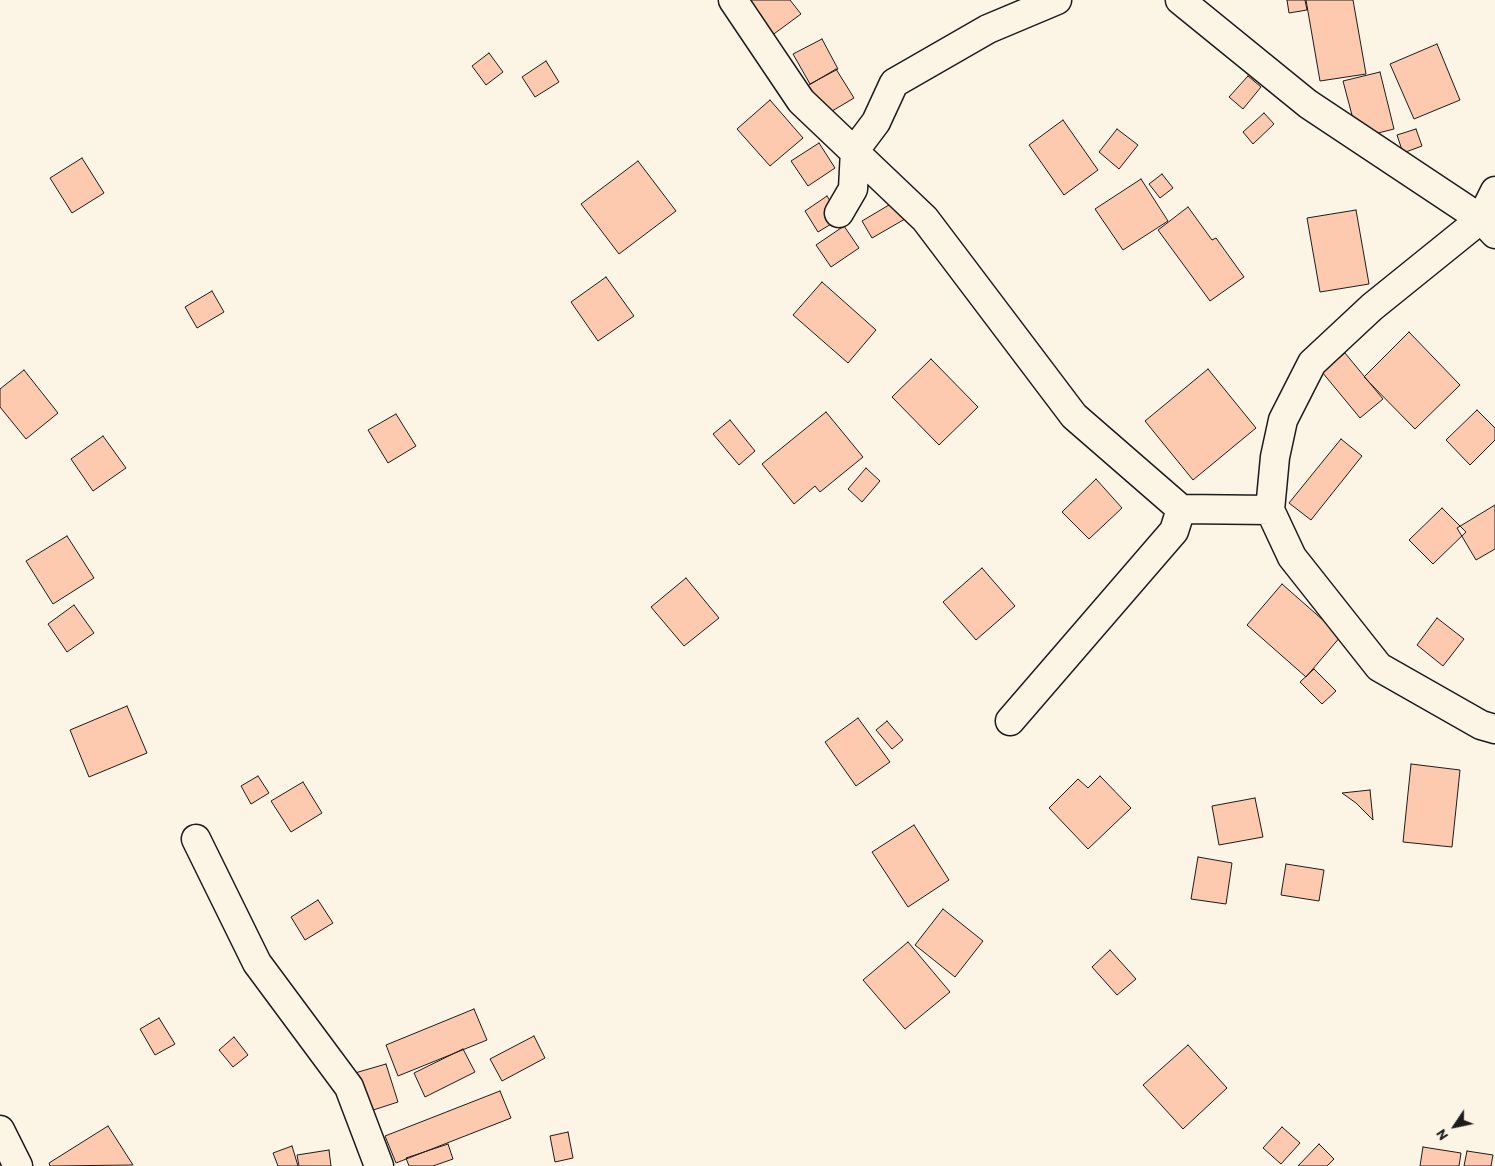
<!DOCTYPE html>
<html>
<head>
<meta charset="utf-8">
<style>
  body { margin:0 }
  #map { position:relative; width:1495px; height:1166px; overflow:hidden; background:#fcf5e5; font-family:Itim,sans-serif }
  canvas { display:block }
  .north { position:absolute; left:1430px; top:1101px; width:50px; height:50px; -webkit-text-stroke:4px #fcf5e5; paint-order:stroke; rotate:236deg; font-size:14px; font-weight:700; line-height:20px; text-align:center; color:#1c1c1c }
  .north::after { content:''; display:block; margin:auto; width:18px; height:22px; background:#1c1c1c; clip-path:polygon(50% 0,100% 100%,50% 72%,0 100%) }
</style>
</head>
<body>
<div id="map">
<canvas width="1495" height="1166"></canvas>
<div class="north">N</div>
</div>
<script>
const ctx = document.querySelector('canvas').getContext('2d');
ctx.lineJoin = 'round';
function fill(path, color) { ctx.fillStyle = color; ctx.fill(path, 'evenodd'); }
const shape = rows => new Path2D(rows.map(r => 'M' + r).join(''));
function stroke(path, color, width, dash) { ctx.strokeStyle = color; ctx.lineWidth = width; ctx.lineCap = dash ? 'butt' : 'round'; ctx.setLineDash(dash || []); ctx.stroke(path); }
const building = shape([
  [740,0,790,0,801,14,767,39,740,0],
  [1287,0,1305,0,1307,10,1289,13,1287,0],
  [1306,0,1353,0,1366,74,1320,81,1306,0],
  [822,39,838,69,810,84,793,54,822,39],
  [1437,44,1460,100,1414,119,1390,64,1437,44],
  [489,53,503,72,486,85,472,66,489,53],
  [546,61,559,82,535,97,522,77,546,61],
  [836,69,854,98,822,117,804,88,836,69],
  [1380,72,1394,129,1358,138,1343,81,1380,72],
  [1248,76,1261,87,1243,109,1229,97,1248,76],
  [770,100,803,138,770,166,737,129,770,100],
  [1264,113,1274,124,1253,144,1243,132,1264,113],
  [1063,120,1098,170,1064,195,1029,145,1063,120],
  [1117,129,1138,145,1119,169,1099,152,1117,129],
  [1416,129,1422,146,1403,153,1397,135,1416,129],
  [819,143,835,168,808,186,791,161,819,143],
  [82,158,104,193,72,213,50,178,82,158],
  [638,161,676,211,619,254,581,204,638,161],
  [1162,174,1173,188,1160,198,1149,184,1162,174],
  [1141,179,1168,221,1123,250,1095,209,1141,179],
  [827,196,841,218,818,232,805,211,827,196],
  [894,202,905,219,872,238,862,221,894,202],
  [1188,207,1212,240,1216,238,1244,277,1210,301,1158,230,1188,207],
  [1356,210,1369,284,1320,292,1307,218,1356,210],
  [844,226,859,248,831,267,816,245,844,226],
  [606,277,634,316,598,341,571,302,606,277],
  [822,282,876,330,848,363,793,315,822,282],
  [212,291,224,312,197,328,185,307,212,291],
  [1409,332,1460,385,1415,429,1364,377,1409,332],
  [1345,353,1383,399,1360,418,1322,372,1345,353],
  [931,359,978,407,939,445,892,397,931,359],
  [1208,369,1256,428,1193,480,1145,421,1208,369],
  [24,370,58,413,26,439,0,407,0,389,24,370],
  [1477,410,1495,428,1495,440,1470,465,1446,440,1477,410],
  [826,412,863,457,820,492,815,486,794,504,762,464,826,412],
  [396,414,416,446,388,463,368,430,396,414],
  [730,420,755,451,739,465,713,434,730,420],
  [103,436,126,468,93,491,71,459,103,436],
  [1341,439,1362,456,1311,520,1289,503,1341,439],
  [866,468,880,481,862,502,848,489,866,468],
  [1096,479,1122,508,1089,539,1062,512,1096,479],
  [1495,505,1495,549,1476,560,1457,528,1495,505],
  [1442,508,1466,532,1433,564,1409,540,1442,508],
  [67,536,94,578,53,604,26,561,67,536],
  [982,568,1015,606,976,640,943,602,982,568],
  [686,578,719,618,684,646,651,607,686,578],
  [1282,584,1341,636,1306,677,1247,625,1282,584],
  [74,605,94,633,67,652,48,624,74,605],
  [1437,618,1464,639,1443,666,1417,645,1437,618],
  [1314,669,1336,691,1322,704,1300,682,1314,669],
  [127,706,147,753,89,777,70,730,127,706],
  [858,718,890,762,856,786,825,742,858,718],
  [887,721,903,740,892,749,876,730,887,721],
  [1411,764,1460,770,1452,847,1403,842,1411,764],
  [258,776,269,793,251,804,241,786,258,776],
  [1100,776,1131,808,1088,849,1049,808,1078,779,1088,788,1100,776],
  [303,782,322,813,291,832,271,801,303,782],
  [1370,790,1373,820,1356,803,1342,793,1370,790],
  [1255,798,1263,837,1219,845,1212,806,1255,798],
  [914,825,949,880,908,907,872,852,914,825],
  [1198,857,1232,863,1226,904,1191,899,1198,857],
  [1286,864,1324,870,1319,901,1281,895,1286,864],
  [318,900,333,923,305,940,291,917,318,900],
  [943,909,983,941,955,977,915,945,943,909],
  [908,942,950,992,905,1029,863,980,908,942],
  [1110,950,1136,979,1117,995,1092,967,1110,950],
  [474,1009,487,1040,398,1076,386,1045,474,1009],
  [159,1018,175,1044,155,1055,140,1029,159,1018],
  [534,1036,545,1058,502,1081,490,1059,534,1036],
  [234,1037,248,1055,233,1067,219,1050,234,1037],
  [1188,1045,1227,1088,1183,1129,1143,1085,1188,1045],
  [463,1049,475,1072,425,1097,414,1073,463,1049],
  [386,1064,398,1102,367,1112,355,1073,386,1064],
  [500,1091,511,1118,396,1163,385,1136,500,1091],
  [108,1126,133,1165,50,1166,49,1163,108,1126],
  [1282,1127,1300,1143,1281,1164,1263,1148,1282,1127],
  [568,1132,573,1158,555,1162,550,1136,568,1132],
  [448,1144,453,1159,433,1166,409,1166,406,1158,448,1144],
  [1319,1144,1334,1159,1327,1166,1298,1166,1319,1144],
  [292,1146,298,1166,278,1166,273,1153,292,1146],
  [1423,1147,1461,1153,1459,1166,1420,1166,1423,1147],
  [329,1150,331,1166,299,1166,297,1155,329,1150],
  [1467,1151,1493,1155,1491,1166,1464,1166,1467,1151]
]);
fill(building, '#fecaaf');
stroke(building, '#1c1c1c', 1);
const minor = shape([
  [733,0,801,101,925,219,1074,416,1181,509,1270,510],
  [1180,0,1308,104,1481,219,1372,307,1312,363,1283,420,1275,457,1270,510,1292,557,1379,667,1481,725,1495,729],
  [1495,191,1481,219,1495,234],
  [839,213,853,189,855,150,876,122,894,83,988,29,1057,0],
  [1010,721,1174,531,1181,509],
  [196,839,257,963,349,1087,379,1166],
  [0,1130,18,1166]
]);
stroke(minor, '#1c1c1c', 31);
stroke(minor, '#fcf5e5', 28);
</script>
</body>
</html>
